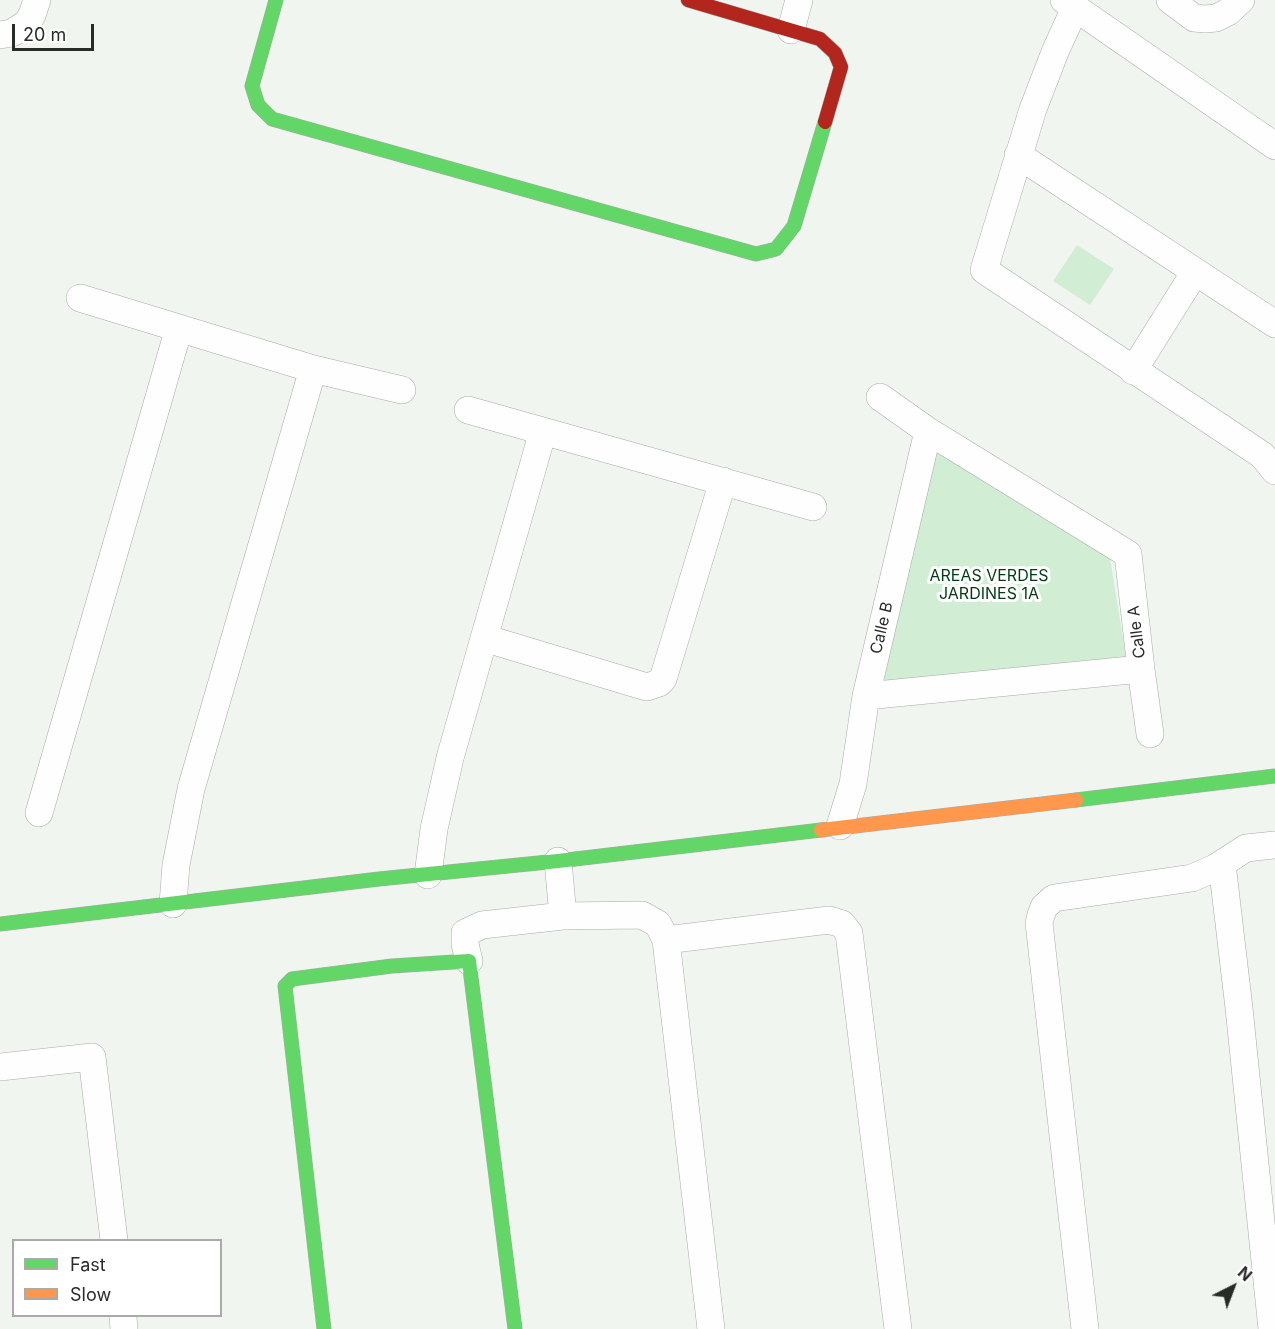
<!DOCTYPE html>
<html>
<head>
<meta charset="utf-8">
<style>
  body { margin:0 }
  #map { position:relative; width:1275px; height:1329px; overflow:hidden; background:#f0f5f0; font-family:Inter,sans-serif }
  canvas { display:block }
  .legend { position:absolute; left:12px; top:1239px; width:210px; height:78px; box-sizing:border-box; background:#fff; border:2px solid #a9aba9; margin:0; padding:8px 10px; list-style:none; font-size:18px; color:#282c29 }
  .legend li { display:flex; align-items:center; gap:12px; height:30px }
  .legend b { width:30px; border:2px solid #a9aba9 }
  .north { position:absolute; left:1203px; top:1257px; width:60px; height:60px; -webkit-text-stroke:4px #fff; paint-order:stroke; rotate:42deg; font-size:16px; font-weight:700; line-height:24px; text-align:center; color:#282c29 }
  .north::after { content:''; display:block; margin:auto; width:21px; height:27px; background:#282c29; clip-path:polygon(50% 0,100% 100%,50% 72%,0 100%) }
  .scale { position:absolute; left:12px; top:24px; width:82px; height:27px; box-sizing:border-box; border:3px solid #282c29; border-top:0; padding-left:8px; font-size:18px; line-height:21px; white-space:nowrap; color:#282c29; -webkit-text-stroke:4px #fff; paint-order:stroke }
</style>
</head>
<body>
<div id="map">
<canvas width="1275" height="1329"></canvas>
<ul class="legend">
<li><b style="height:8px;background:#63d668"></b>Fast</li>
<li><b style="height:8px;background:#ff974d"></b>Slow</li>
</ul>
<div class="north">N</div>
<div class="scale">20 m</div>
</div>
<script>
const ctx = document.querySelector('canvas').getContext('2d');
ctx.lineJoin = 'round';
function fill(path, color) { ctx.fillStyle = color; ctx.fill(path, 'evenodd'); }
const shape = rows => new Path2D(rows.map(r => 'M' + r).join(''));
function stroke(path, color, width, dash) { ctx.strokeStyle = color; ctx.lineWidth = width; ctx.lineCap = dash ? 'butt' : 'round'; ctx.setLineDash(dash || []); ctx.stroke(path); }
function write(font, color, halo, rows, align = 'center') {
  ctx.font = font + ' Inter,sans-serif'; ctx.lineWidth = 6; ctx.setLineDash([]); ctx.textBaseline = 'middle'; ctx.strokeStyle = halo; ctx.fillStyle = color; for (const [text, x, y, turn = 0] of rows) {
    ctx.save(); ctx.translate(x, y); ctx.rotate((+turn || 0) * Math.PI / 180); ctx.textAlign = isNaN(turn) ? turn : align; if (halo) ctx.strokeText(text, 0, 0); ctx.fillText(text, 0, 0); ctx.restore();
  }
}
fill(shape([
  [1077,245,1114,269,1090,305,1053,281],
  [938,450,1110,558,1126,657,881,683,905,563]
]), '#d1edd4');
const street = shape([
  [1064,0,1275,146],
  [1170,0,1194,18,1205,19,1216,18,1228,12,1241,0],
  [1075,8,1055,52,1033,109,984,270,1262,455,1275,471],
  [791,30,799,0],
  [0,35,12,33,27,23,32,15,37,0],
  [1018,155,1275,324],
  [80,298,313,369,402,390],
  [1133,371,1195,272],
  [468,410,813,507],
  [484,638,640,685,647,687,659,683,663,679,723,481],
  [1141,669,1150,734],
  [866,696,1141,669,1128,554,928,431,880,397],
  [39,813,179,328],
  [840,826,853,784,866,696,928,431],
  [558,861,563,916],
  [1222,864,1239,1008,1272,1329],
  [428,875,434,829,450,758,543,431],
  [173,904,176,865,191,789,313,369],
  [666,940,829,920,842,924,849,933,898,1329],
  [469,961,465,944,465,933,482,925,563,916,642,915,658,924,666,940,711,1329],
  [0,1067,92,1057,114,1240],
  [123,1316,124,1329],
  [1085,1329,1039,923,1041,915,1044,907,1054,898,1192,878,1215,868,1246,848,1275,845]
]);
const fast = shape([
  [276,0,252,86,258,105,272,119,756,254,776,249,794,226,825,122],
  [1076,800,1275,776],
  [0,924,379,879,558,861,821,830],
  [324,1329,285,986,292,979,392,966,469,961,515,1329]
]);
const slow = shape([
  [821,830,1076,800]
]);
const jam = shape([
  [688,0,820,39,835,53,841,67,825,122]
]);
stroke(street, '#a8aca8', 28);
stroke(fast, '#a8aca8', 15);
stroke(slow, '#a8aca8', 15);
stroke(jam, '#a8aca8', 15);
stroke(street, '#fdfefd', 27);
stroke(fast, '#63d668', 14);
stroke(slow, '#ff974d', 14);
stroke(jam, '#b3261e', 14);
write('16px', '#003c12', '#fff', [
  ["AREAS VERDES",989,576],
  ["JARDINES 1A",989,594]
]);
write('16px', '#282c29', '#fff', [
  ["Calle B",882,628,-77],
  ["Calle A",1137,632,-97]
]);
</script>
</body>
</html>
